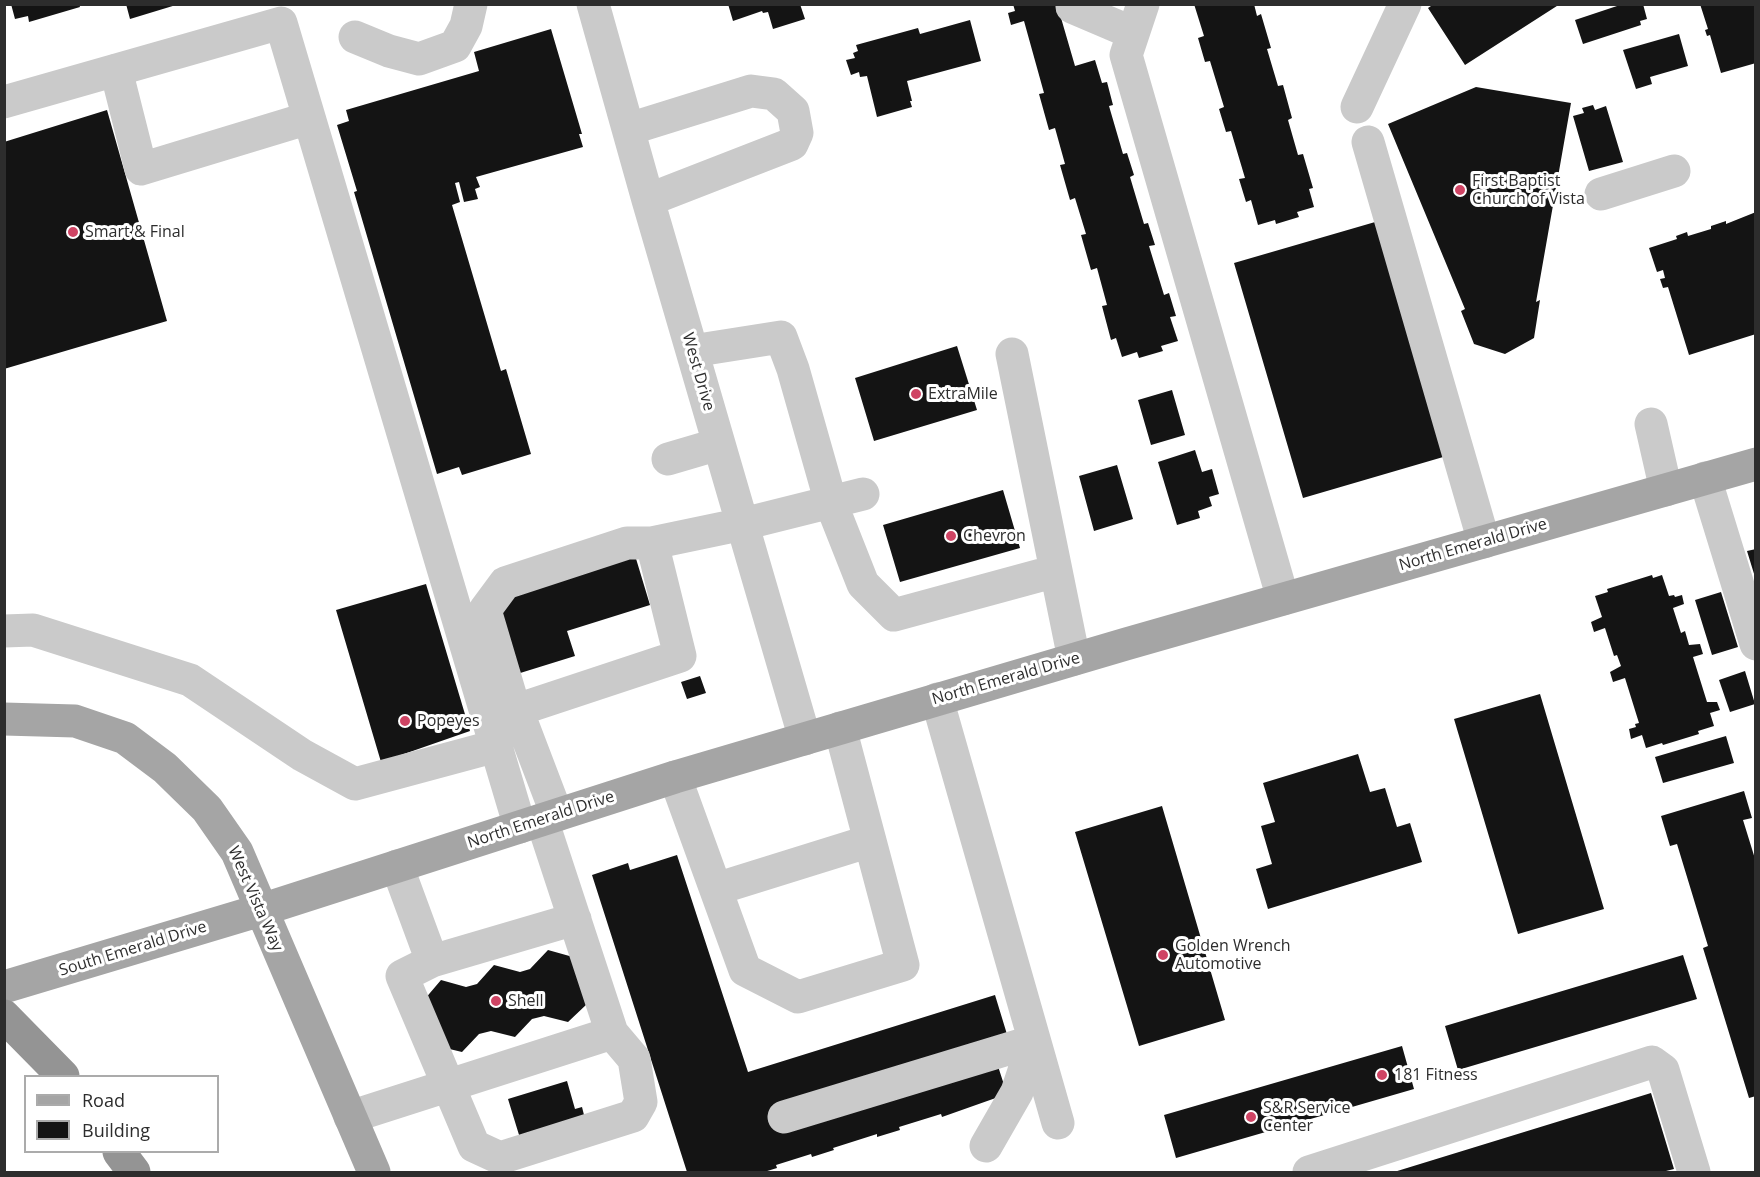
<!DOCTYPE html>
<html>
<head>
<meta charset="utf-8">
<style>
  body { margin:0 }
  #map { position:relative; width:1760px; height:1177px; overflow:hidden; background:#fff; font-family:"Open Sans",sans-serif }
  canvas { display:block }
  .frame { position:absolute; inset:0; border:6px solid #2d2d2d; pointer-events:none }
  .legend { position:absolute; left:24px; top:1075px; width:195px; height:78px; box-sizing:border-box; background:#fff; border:2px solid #ababab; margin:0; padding:8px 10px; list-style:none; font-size:18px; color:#2d2d2d }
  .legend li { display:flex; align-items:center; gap:12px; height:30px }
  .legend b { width:30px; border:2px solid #ababab }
</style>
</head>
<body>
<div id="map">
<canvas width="1760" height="1177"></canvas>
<div class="frame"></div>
<ul class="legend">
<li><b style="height:8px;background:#a5a5a5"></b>Road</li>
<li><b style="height:16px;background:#141414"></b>Building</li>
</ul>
</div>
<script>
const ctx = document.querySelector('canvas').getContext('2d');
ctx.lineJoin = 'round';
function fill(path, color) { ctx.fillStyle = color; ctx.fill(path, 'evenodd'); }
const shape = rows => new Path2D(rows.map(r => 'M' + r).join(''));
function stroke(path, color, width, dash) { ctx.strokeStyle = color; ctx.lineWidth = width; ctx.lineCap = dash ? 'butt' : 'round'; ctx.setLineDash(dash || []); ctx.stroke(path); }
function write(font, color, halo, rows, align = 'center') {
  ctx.font = font + ' "Open Sans",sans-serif'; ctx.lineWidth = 6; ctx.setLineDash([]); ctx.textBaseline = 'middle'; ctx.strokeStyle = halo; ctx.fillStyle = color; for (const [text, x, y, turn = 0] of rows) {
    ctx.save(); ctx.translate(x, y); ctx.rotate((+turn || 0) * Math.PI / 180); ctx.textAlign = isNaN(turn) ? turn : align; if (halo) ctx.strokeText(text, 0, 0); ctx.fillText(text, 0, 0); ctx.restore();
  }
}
fill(shape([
  [11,4,79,4,80,7,29,22,28,16,15,19],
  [126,4,176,4,176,5,130,19],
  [728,4,800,4,805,19,773,29,768,12,763,13,762,11,733,21],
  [1013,4,1063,4,1059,11,1075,66,1095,60,1102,83,1107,82,1113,105,1109,106,1123,154,1127,153,1134,175,1130,177,1144,224,1148,223,1155,245,1149,246,1164,295,1169,293,1176,316,1170,317,1178,341,1161,346,1163,351,1139,358,1137,352,1122,357,1116,338,1111,340,1102,306,1107,305,1097,268,1091,270,1081,235,1086,234,1075,198,1070,200,1060,165,1065,164,1055,128,1049,130,1039,94,1044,93,1024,21,1011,25,1008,13,1015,11],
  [1194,4,1254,4,1257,16,1261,14,1271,48,1267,49,1278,86,1283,85,1292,118,1288,120,1298,155,1303,154,1313,188,1309,189,1314,207,1297,212,1299,217,1276,224,1275,220,1258,225,1251,200,1246,202,1239,179,1245,178,1231,131,1226,132,1219,109,1224,107,1210,61,1205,62,1198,38,1204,36],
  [1434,4,1560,4,1465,65,1428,8],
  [1623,4,1643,4,1647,19,1640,21,1641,25,1583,44,1575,20],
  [1700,4,1756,4,1756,63,1721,73,1710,35,1707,36,1705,30,1708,29],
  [970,20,981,61,907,81,912,101,910,101,912,107,877,117,867,76,860,77,859,72,851,75,846,60,855,58,853,53,858,51,856,45,918,28,920,34],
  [551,29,582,134,579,134,583,147,476,177,480,187,475,189,478,199,464,202,459,182,455,183,460,202,452,205,501,371,506,369,531,454,462,475,459,467,437,474,354,192,357,191,337,125,349,121,346,110,479,71,474,52],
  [1679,34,1688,66,1650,77,1652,84,1636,89,1623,50],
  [1476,87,1571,103,1536,302,1540,300,1534,338,1505,354,1474,344,1461,311,1465,309,1388,124],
  [1593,105,1595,110,1606,106,1623,162,1589,171,1573,116,1584,113,1582,108],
  [107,110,167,321,4,369,4,142],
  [1756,212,1756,334,1689,355,1668,287,1663,288,1660,279,1665,278,1663,270,1657,272,1649,248,1677,239,1676,236,1687,232,1688,236,1711,229,1711,226,1726,221,1726,224],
  [1382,220,1450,455,1303,498,1234,263],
  [957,346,977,410,874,441,855,378],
  [1172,390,1185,435,1151,445,1138,400],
  [1195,450,1202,472,1212,469,1219,494,1209,497,1212,506,1198,511,1200,518,1177,525,1158,462],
  [1117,465,1133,519,1094,531,1079,476],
  [1003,490,1020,548,900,582,883,525],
  [1756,549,1756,577,1755,577,1747,551],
  [634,552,650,605,567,631,575,656,517,674,499,617,516,589],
  [1652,575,1653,578,1662,575,1669,596,1674,595,1675,597,1682,595,1684,604,1673,608,1681,633,1685,631,1689,645,1700,644,1703,654,1693,657,1707,702,1717,702,1720,710,1710,713,1714,726,1698,731,1699,734,1663,745,1662,743,1646,748,1642,735,1631,739,1629,729,1636,727,1635,724,1639,723,1625,678,1613,682,1610,672,1621,666,1617,655,1614,656,1605,628,1594,632,1591,622,1602,617,1595,596,1608,592,1607,589],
  [426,584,470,731,381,762,336,610],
  [1721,592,1738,647,1712,655,1695,600],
  [1745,671,1755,704,1730,712,1719,680],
  [700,676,706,693,687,699,681,682],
  [1540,694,1604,909,1518,934,1454,719],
  [1726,736,1734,763,1663,783,1655,757],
  [1358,754,1370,792,1385,788,1397,827,1410,823,1422,862,1268,909,1256,869,1272,864,1261,826,1275,822,1263,783],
  [1744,791,1752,818,1743,820,1756,862,1756,1096,1749,1098,1703,948,1708,946,1677,844,1670,846,1661,816],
  [1162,806,1225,1020,1139,1046,1075,832],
  [677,855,748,1072,995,995,1013,1054,996,1060,1007,1094,942,1117,941,1114,899,1127,900,1130,877,1137,877,1134,833,1148,834,1150,812,1157,811,1154,776,1165,777,1168,764,1172,687,1172,592,875,628,863,630,870],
  [548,950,573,957,587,1004,568,1022,544,1016,532,1019,515,1037,491,1031,479,1034,462,1052,437,1046,424,1000,441,980,466,987,477,984,494,965,520,972,530,969],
  [1683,955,1697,999,1458,1070,1445,1026],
  [1402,1046,1414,1089,1176,1158,1164,1115],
  [567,1081,575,1109,582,1107,584,1115,527,1161,508,1099],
  [1651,1093,1674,1169,1662,1172,1394,1172]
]), '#141414');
stroke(shape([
  [593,4,648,200,805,739],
  [1072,4,1072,7,1133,33],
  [1143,4,1126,55,1283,599],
  [355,37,389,51,419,59,455,46,466,26,471,4],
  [116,70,141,169,309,118],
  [4,102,281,23,520,827],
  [1357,107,1405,4],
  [629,129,751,91,774,94,793,111,797,133,792,144,648,200],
  [1368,142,1484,542],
  [1601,194,1674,171],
  [692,351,781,337,793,369,831,503,863,584,894,615,1056,571],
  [1012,354,1074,659],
  [1651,424,1666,490],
  [668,459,719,444],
  [1705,478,1756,644],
  [4,631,33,630,190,680,302,755,355,784,496,746],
  [937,699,1058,1123],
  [517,710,512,701,485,610,505,583,627,543,652,543],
  [675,777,745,970,798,997,903,965,840,728],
  [557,815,517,710,680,656,652,543,743,524,863,494],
  [397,866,432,961,575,919],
  [716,889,870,841],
  [432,961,402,976,474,1146,500,1158,633,1116,641,1102,634,1059,612,1033],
  [350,1117,612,1033,542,820],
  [784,1117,1034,1041],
  [986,1146,1017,1092,1034,1041],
  [1309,1172,1652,1062,1663,1070,1694,1172]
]), '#cacaca', 33);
stroke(shape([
  [4,719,75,721,125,738,165,768,207,809,237,852,374,1172],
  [4,987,261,910,675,777,1126,644,1756,464]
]), '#a5a5a5', 33);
stroke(shape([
  [4,1016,63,1076],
  [119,1152,134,1172]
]), '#949494', 33);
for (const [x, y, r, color] of [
  [1460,190,6,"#cf4464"],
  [73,232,6,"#cf4464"],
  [916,394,6,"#cf4464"],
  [951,536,6,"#cf4464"],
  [405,721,6,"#cf4464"],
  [1163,955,6,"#cf4464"],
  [496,1001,6,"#cf4464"],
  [1382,1075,6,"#cf4464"],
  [1251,1117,6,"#cf4464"]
]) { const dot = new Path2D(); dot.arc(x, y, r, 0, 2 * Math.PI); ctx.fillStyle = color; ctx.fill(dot); stroke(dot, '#fff', 2); }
write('16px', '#2d2d2d', '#fff', [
  ["First Baptist",1472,181],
  ["Church of Vista",1472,199],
  ["Smart & Final",85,232],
  ["ExtraMile",928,394],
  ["Chevron",963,536],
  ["Popeyes",417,721],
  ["Golden Wrench",1175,946],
  ["Automotive",1175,964],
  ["Shell",508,1001],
  ["181 Fitness",1394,1075],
  ["S&R Service",1263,1108],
  ["Center",1263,1126]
], 'left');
write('16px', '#2d2d2d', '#fff', [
  ["West Drive",698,372,74],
  ["North Emerald Drive",1473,545,-16],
  ["North Emerald Drive",1006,679,-16],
  ["North Emerald Drive",541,820,-18],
  ["West Vista Way",255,899,66],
  ["South Emerald Drive",133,949,-17]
]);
</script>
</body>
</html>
